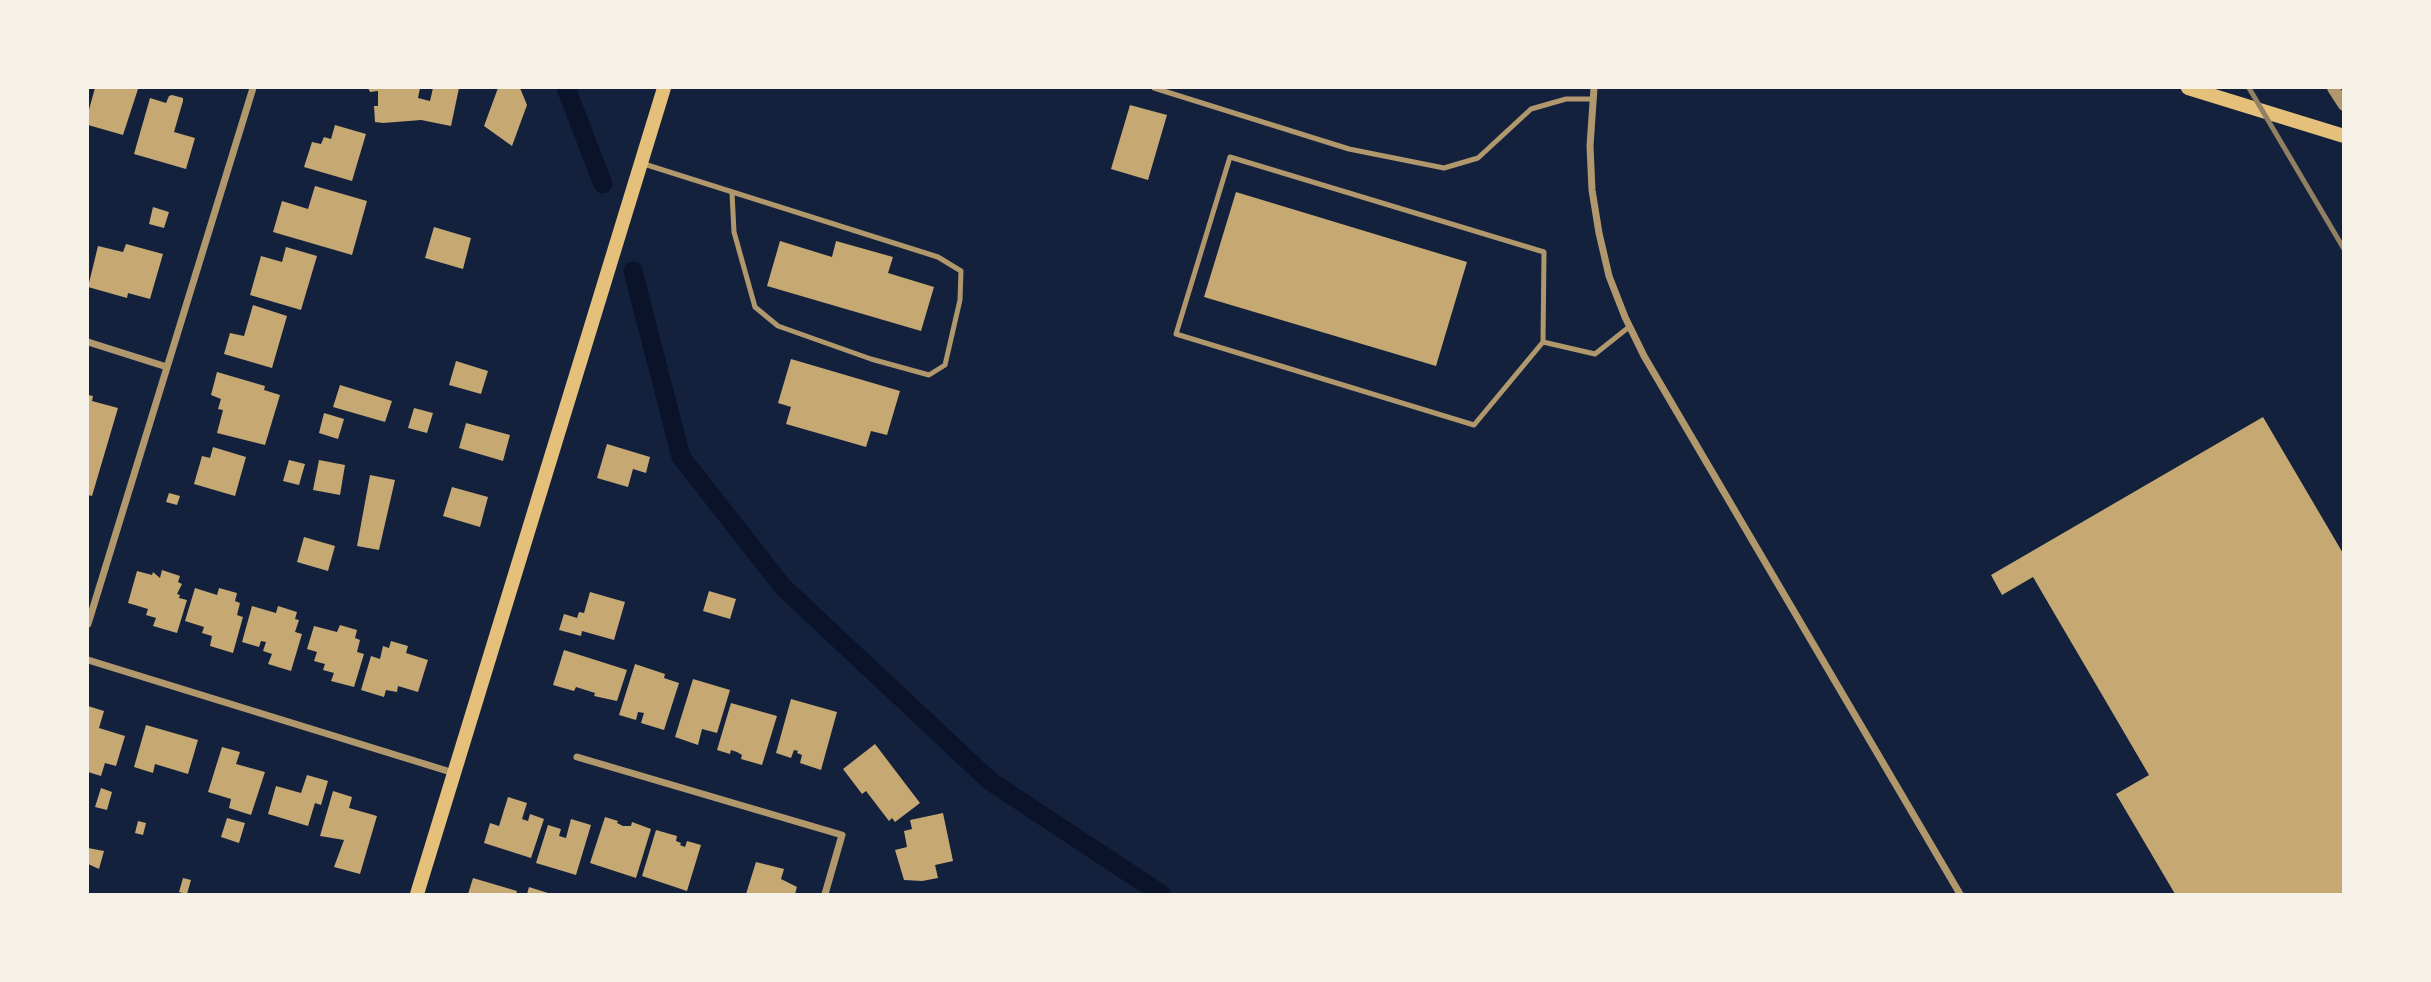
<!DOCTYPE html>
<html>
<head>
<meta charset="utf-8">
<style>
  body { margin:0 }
  #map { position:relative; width:2431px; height:982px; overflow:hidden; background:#14213d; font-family:"DM Sans",sans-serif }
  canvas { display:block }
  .frame { position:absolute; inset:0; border:89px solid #f6f1e7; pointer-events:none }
</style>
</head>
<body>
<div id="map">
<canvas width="2431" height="982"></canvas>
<div class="frame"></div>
</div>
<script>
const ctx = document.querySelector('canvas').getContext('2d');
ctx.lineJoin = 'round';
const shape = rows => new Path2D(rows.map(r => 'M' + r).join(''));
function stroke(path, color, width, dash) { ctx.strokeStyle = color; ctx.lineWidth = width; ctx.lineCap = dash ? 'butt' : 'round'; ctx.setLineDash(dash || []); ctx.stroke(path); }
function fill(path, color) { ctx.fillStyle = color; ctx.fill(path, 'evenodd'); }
stroke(shape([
  [566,88,603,184],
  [633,271,681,457,783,587,990,781,1161,894]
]), '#0b132b', 19);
fill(shape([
  [95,88,138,89,123,135,88,125,88,113],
  [368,88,420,88,418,98,430,101,433,88,459,88,451,126,421,120,383,123,375,122,374,106,378,106,378,91,370,92],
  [498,88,520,88,527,105,512,146,484,126],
  [172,95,183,98,183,101,174,132,195,138,186,169,134,154,150,98,166,103,169,96],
  [1130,105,1167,115,1148,180,1111,169],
  [335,125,366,134,352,181,304,167,312,142,321,144,324,137,331,139],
  [315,186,367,201,352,255,273,232,282,201,308,209],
  [1236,192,1467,262,1436,366,1204,297],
  [153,207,169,212,164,228,149,224],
  [434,227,471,238,463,269,425,258],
  [780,241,832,257,836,241,893,257,888,273,934,287,921,331,767,286],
  [126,244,163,254,150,299,128,293,127,298,88,287,98,246,123,252],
  [286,247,317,256,301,310,250,295,261,256,282,262],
  [253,305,287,316,272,368,224,354,230,333,244,336],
  [791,359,900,391,887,435,871,431,866,447,786,424,791,407,778,403],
  [456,361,488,371,481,394,449,385],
  [217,372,265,386,264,390,280,395,265,445,217,433,223,410,218,409,221,399,211,395],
  [340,385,392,401,385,422,333,407],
  [88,395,93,396,92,401,118,408,92,496,88,495],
  [414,408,433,413,427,433,408,428],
  [324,413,344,419,338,439,319,433],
  [2263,417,2344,555,2344,894,2175,894,2116,794,2149,775,2033,577,2002,595,1991,575],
  [466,423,510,435,503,461,459,448],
  [607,444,650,457,646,473,633,469,628,487,597,478],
  [213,447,246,457,235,496,194,484,202,456,210,458],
  [289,460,305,464,299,485,283,481],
  [319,460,345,465,340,495,313,490],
  [370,475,395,480,379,550,357,546],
  [452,487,488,497,480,527,443,516],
  [169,493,180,496,177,505,166,502],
  [304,537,335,546,328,571,297,562],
  [162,570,180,576,178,582,182,584,177,594,180,595,179,598,187,600,177,633,153,626,156,618,146,615,148,609,128,603,137,571,152,575,153,572,160,578],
  [195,588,217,595,219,588,237,593,235,601,240,603,237,615,243,617,233,653,210,646,212,636,202,633,204,627,185,621],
  [709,591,736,599,730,619,703,611],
  [590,592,625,602,614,640,582,631,581,636,559,630,564,614,577,618,579,612,584,613],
  [252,606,276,613,278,606,297,612,295,619,299,620,295,632,302,634,291,671,268,664,272,654,263,651,266,642,261,641,259,647,242,642],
  [340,625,357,630,355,638,360,640,357,652,364,654,354,687,331,681,334,673,323,670,325,664,314,661,317,652,307,649,314,626,337,632],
  [391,641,408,646,406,653,428,660,418,692,398,686,397,692,386,690,384,697,361,690,371,656,380,659,383,646,389,648],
  [564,650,627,670,617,701,594,696,595,693,576,687,574,691,553,685],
  [635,664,665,674,664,678,679,683,664,730,641,723,644,713,638,712,636,720,619,715],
  [693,679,730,690,717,733,702,729,698,745,675,737],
  [791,699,837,712,821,770,800,763,802,755,797,753,798,751,794,750,791,758,776,753],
  [731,703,777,716,762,765,741,759,742,755,737,752,731,750,730,754,717,750],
  [88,706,104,711,99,728,125,736,116,766,105,763,101,776,88,772],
  [146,725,198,740,188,774,155,764,153,773,134,767],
  [875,744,920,803,895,822,892,818,889,821,866,791,862,794,843,769],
  [222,747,240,752,236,764,265,772,251,815,229,808,231,799,208,792],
  [307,775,328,781,321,805,315,803,308,826,268,814,276,786,301,793],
  [101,788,112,792,107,810,95,807],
  [333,791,352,797,349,808,377,816,360,874,334,867,344,840,320,836],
  [508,797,527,803,522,819,528,821,530,814,544,819,531,858,484,843,490,823,499,826],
  [943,813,953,861,935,865,938,878,922,881,904,880,895,850,907,847,904,831,912,829,910,820],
  [605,817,618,821,617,823,623,826,631,826,632,822,651,829,636,878,590,863],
  [227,818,245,823,239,843,221,837],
  [571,819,591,825,576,875,536,863,548,825,561,829,559,836,566,838],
  [138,821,146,823,143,835,135,833],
  [656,830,677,836,676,841,681,843,680,845,685,847,687,841,701,845,687,891,642,876],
  [88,848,104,851,99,869,88,864],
  [756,862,784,869,781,879,797,887,795,894,746,894],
  [183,878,191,880,187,894,179,892],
  [473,878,517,891,516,894,468,894],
  [529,887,551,894,527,894]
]), '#c6a872');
stroke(shape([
  [1154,88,1349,149,1444,168,1478,158,1531,109,1566,99,1593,99],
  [644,164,938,257,961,271,960,300,945,365,929,375,871,359,778,326,755,307,734,232,732,193],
  [1543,342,1474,425,1176,334,1230,157,1544,252,1543,342,1595,354,1629,327]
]), '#b1986c', 5);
stroke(shape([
  [1594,88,1590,146,1592,190,1599,233,1609,276,1625,317,1644,356,1960,894],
  [88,342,167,367],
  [88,624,253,88],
  [88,660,454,773],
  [577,757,842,835,825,894]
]), '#b1986c', 7);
stroke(shape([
  [2333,88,2344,105]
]), '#b1986c', 12);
stroke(shape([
  [2188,88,2344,136],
  [417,894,664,88]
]), '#e5c07b', 14);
stroke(shape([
  [2249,88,2344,249]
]), '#918062', 5);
</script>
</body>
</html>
